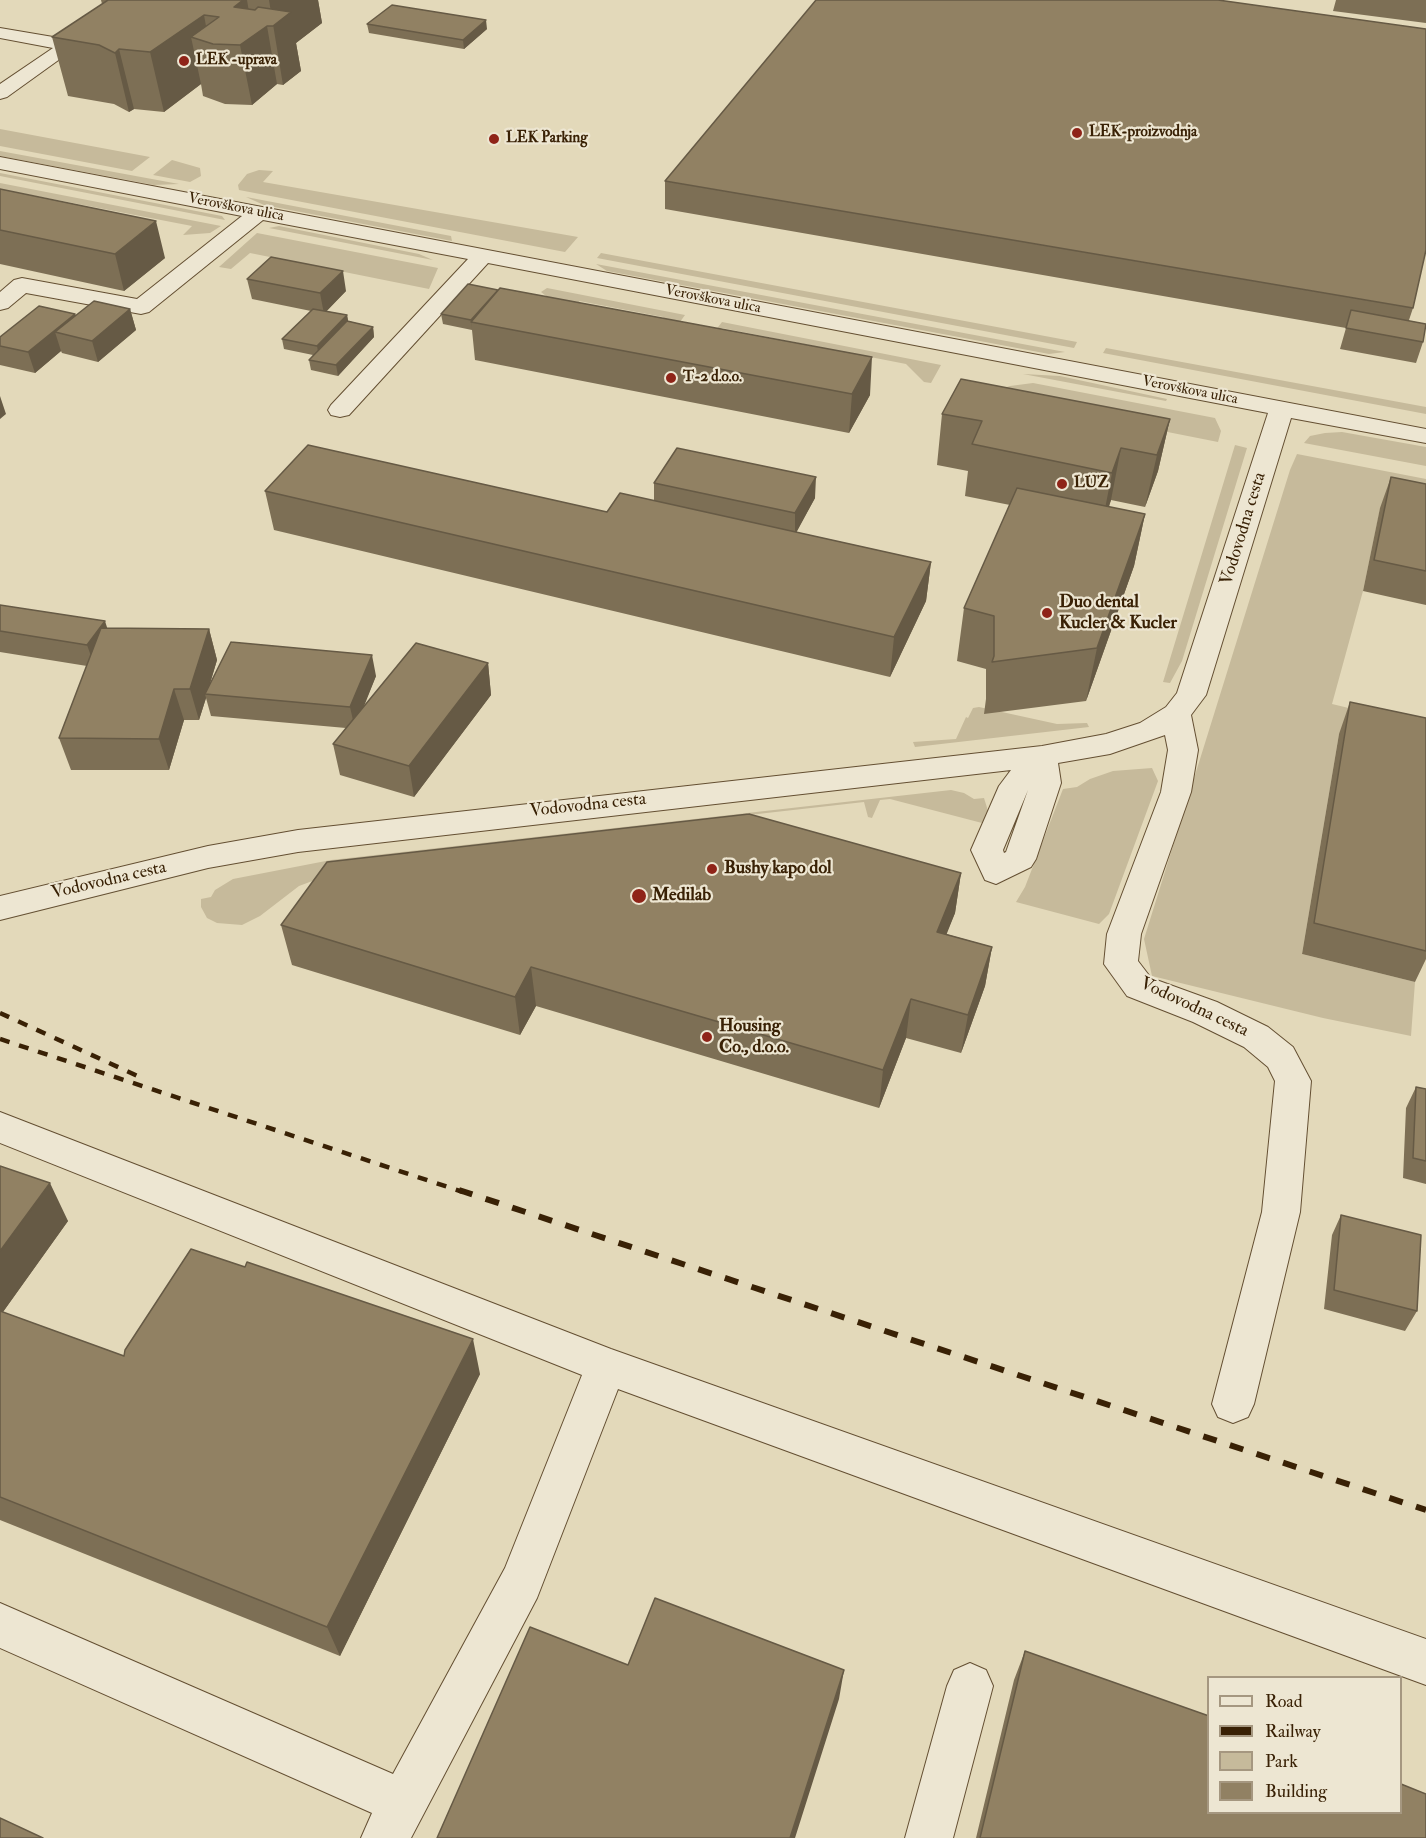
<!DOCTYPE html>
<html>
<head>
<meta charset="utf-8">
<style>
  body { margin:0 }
  #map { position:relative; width:1426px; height:1838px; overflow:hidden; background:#e3d9ba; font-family:"IM FELL Double Pica",serif }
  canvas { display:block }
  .legend { position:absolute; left:1207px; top:1676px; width:195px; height:138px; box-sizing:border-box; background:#ede6d2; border:2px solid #a59780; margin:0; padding:8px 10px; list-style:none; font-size:18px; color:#392105 }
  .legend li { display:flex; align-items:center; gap:12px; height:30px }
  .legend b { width:30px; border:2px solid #a59780 }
</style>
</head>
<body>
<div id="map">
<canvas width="1426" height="1838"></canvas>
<ul class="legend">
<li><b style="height:8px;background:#ede6d2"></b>Road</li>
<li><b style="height:8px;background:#392105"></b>Railway</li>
<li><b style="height:16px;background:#c6ba9b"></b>Park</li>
<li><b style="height:16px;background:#918163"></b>Building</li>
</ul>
</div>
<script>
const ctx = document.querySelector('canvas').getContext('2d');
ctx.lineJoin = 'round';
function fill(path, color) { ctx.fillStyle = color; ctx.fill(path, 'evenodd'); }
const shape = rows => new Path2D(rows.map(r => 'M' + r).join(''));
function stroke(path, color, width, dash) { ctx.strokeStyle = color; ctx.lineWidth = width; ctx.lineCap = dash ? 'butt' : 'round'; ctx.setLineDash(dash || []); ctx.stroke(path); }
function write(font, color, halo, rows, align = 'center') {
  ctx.font = font + ' "IM FELL Double Pica",serif'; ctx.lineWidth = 4.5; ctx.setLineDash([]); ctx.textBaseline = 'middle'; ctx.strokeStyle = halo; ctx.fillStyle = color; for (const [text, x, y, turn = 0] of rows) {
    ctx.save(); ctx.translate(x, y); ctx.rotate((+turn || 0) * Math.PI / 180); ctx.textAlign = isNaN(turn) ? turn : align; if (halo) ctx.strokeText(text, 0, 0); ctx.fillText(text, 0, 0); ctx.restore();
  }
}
fill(shape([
  [0,129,150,157,132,171,0,146],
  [0,151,179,184,154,185,0,156],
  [172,160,200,168,201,176,190,182,153,175],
  [259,170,273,171,263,182,578,237,565,252,239,190,238,185,247,174],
  [0,173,222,216,225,220,0,176],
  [0,183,221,226,210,233,183,235,192,226,0,189],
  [246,197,451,236,452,241,264,205],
  [279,226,419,254,433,260,269,228],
  [257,233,438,268,429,289,250,253,231,269,219,267],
  [601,253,1077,342,1074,348,597,258],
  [596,264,1065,352,1049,354,607,271],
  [547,288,685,315,672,333,663,317,579,301,585,315,550,299,541,292],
  [722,322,941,365,931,383,924,382,906,364,722,328,708,340],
  [1106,348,1426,407,1426,414,1103,353],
  [1023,374,1060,376,1167,399,1166,401],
  [1033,383,1215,418,1221,431,1218,442,996,398,998,390,1010,386],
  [1342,432,1426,447,1426,466,1304,443,1310,436,1325,433],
  [1235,445,1247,448,1182,661,1170,683,1163,682],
  [1297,454,1426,479,1426,517,1380,509,1363,591,1332,704,1382,716,1339,734,1302,954,1415,982,1411,1036,1323,1018,1152,976,1144,939,1290,470],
  [979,707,1057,724,1087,723,1089,727,915,747,913,742,956,739,966,717,968,718,973,708],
  [1152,768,1158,781,1109,914,1099,924,1016,902,1025,887,1063,789,1077,787,1090,779,1113,771],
  [951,790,964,793,974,799,984,798,988,811,982,823,890,799,880,800,872,818,868,817,864,802,333,862,323,877,299,886,260,916,242,925,217,923,207,918,201,907,201,899,211,897,215,890,233,879,331,860]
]), '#c6ba9b');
const minor = shape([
  [121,0,142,0,7,97,0,99,0,84,53,48,0,38,0,28,65,39,121,0],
  [0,157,1426,429,1426,443,1291,418,1206,695,1191,715,1198,750,1191,792,1141,934,1138,961,1151,978,1217,1002,1268,1027,1293,1047,1311,1081,1300,1212,1254,1404,1248,1417,1233,1423,1218,1417,1212,1404,1262,1212,1275,1081,1268,1067,1244,1047,1193,1022,1127,996,1104,964,1107,934,1161,792,1168,750,1165,735,1110,754,1058,763,1061,783,1036,859,1031,867,996,884,985,880,971,850,999,786,1011,770,298,852,208,868,0,920,0,896,208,846,298,830,1042,746,1106,734,1140,723,1166,707,1177,693,1268,413,488,263,349,415,340,417,331,415,328,410,331,405,468,259,263,220,149,312,141,314,26,293,8,308,0,310,0,292,14,280,22,278,137,299,242,216,0,169,0,157],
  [1028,790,1006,852,1004,853,1003,850,1028,790],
  [0,1112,611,1349,1426,1639,1426,1685,618,1389,537,1598,411,1838,361,1838,372,1813,0,1648,0,1603,393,1774,505,1568,582,1375,0,1143,0,1112],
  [970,1663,986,1670,993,1686,953,1838,905,1838,947,1686,954,1670,970,1663]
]);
stroke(minor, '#644f32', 2);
fill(minor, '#ede6d2');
stroke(shape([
  [0,1013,142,1078],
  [0,1039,463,1192]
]), '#392105', 4.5, [10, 10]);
stroke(shape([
  [459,1190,1426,1510]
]), '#392105', 6, [14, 14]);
fill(shape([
  [101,0,318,0,322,23,296,43,301,71,283,85,277,84,252,105,225,104,203,96,201,84,164,112,134,109,129,112,114,104,68,96,52,37,102,4],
  [1336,0,1426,0,1426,23,1333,11],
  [367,24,487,29,464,49,369,33],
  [665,181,1413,308,1409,320,1423,342,1416,363,1340,349,1346,328,665,209],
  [0,189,165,258,124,291,0,264],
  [247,279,346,291,326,311,347,315,348,321,373,327,374,337,338,376,311,370,309,360,313,355,284,349,282,339,311,311,252,299],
  [498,291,870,395,849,433,475,360,472,330,443,324,441,314],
  [130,309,136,330,98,362,62,353,61,351,35,373,0,365,0,337],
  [942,414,1170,419,1158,471,1145,507,1111,500,1109,507,1145,514,1134,566,1086,701,984,714,986,699,986,669,957,661,964,608,1010,505,965,496,968,471,937,465],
  [1391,477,1426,484,1426,605,1363,591,1380,508],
  [654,483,815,498,796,532,931,562,926,601,890,677,274,530,265,491,607,512,654,501],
  [0,605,107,628,209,629,217,660,210,683,376,676,363,707,488,663,491,695,414,797,340,775,333,744,346,728,211,716,206,698,199,720,184,720,169,770,71,770,59,738,87,666,0,652],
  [1350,702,1426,718,1426,959,1415,982,1302,954,1339,734],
  [961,873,955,913,946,934,992,947,985,986,961,1053,906,1038,879,1108,536,1006,520,1035,292,965,281,925],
  [1416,1087,1426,1089,1426,1184,1403,1178,1406,1108],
  [0,1166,68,1221,3,1312,124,1356,480,1374,340,1656,0,1520],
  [1341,1215,1417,1311,1405,1331,1324,1309,1332,1235],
  [1025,1651,1426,1838,976,1838,1014,1680]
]), '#7d6f55');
fill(shape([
  [239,0,247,0,253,36,267,26,277,84,252,105,240,45,227,8],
  [269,0,318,0,322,23,296,43,301,71,283,85],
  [204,15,209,43,191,37,201,84,164,112,150,52],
  [486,20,487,29,464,49,463,40],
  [119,49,134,109,129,112,115,53],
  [156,221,165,258,124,291,115,254],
  [343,271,346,291,324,314,320,293],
  [498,290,499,300,471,322,472,330,471,320],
  [130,309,136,330,98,362,92,341],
  [75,314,81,335,55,332,61,351,35,373,28,352],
  [347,315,349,326,319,357,317,346],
  [373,327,374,337,338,376,336,365],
  [872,357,870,395,849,433,852,394],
  [0,396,6,414,0,419],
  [1170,419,1158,471,1145,507,1157,455],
  [1121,448,1111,500,1102,524,1112,473],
  [816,477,815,498,795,535,795,513],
  [1145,514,1134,566,1086,701,1097,648],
  [931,562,926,601,890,677,894,637],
  [105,621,112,643,95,667,87,645],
  [209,629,217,660,207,694,205,694,206,698,199,720,190,689],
  [372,655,376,676,355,729,350,707],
  [488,663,491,695,414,797,409,766],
  [174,689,184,720,169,770,159,739],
  [961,873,955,913,932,971,937,932],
  [992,947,985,986,961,1053,968,1015],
  [531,967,536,1006,520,1035,515,997],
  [911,999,906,1038,879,1108,883,1070],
  [50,1183,68,1221,0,1316,0,1251],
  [473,1339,480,1374,340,1656,327,1627],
  [844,1670,839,1699,795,1838,790,1838]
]), '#665a45');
const building = shape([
  [108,0,243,0,234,7,255,10,258,7,291,12,273,26,267,26,240,45,213,44,191,37,219,17,204,15,150,52,119,49,115,53,99,45,52,37,108,0],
  [816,0,1218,0,1426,29,1426,250,1413,308,665,181,816,0],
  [392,5,486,20,463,40,367,24,392,5],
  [0,189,156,221,115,254,0,230,0,189],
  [271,257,343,271,320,293,247,279,271,257],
  [468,284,498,290,471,320,441,314,468,284],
  [500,288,872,357,852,394,471,322,500,288],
  [94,301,130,309,92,341,55,332,94,301],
  [39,306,75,314,28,352,0,346,0,337,39,306],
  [313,309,347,315,317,346,282,339,313,309],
  [1351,310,1426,324,1423,342,1346,328,1351,310],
  [347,321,373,327,336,365,309,360,347,321],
  [961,379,1170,419,1157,455,1121,448,1112,473,972,444,982,421,942,414,961,379],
  [308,445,607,512,620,493,931,562,894,637,265,491,308,445],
  [677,448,816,477,795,513,654,483,677,448],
  [1391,477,1426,484,1426,571,1374,560,1391,477],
  [1017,488,1145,514,1097,648,992,662,994,656,994,616,964,608,1017,488],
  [0,605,105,621,87,645,0,631,0,605],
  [101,628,209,629,190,689,174,689,159,739,59,738,101,628],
  [231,642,372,655,350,707,205,694,231,642],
  [416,643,488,663,409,766,333,744,416,643],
  [1350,702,1426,718,1426,951,1314,923,1350,702],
  [749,814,961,873,937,932,992,947,968,1015,911,999,883,1070,531,967,515,997,281,925,327,862,749,814],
  [1416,1087,1426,1089,1426,1161,1413,1158,1416,1087],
  [0,1166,50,1183,0,1251,0,1166],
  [1341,1215,1421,1235,1417,1311,1334,1290,1341,1215],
  [191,1249,245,1267,247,1262,473,1339,327,1627,0,1497,0,1311,124,1356,125,1350,191,1249],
  [655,1598,844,1670,790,1838,437,1838,530,1627,628,1665,655,1598],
  [1025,1651,1209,1716,1209,1812,1401,1812,1401,1784,1426,1794,1426,1838,980,1838,1025,1651],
  [0,1818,43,1838,0,1838,0,1818]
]);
fill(building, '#918163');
stroke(building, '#665a45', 1.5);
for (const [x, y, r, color] of [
  [184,61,6,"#8f2418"],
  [1077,133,6,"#8f2418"],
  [494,139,6,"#8f2418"],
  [671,378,6,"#8f2418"],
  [1062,484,6,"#8f2418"],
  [1047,613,6,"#8f2418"],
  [712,869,6,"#8f2418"],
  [639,896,8,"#8f2418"],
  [707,1037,6,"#8f2418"]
]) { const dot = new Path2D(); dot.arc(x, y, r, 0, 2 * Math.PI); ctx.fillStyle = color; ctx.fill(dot); stroke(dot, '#ede6d2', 2); }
write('bold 15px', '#392105', '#ede6d2', [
  ["LEK -uprava",196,61],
  ["LEK-proizvodnja",1089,133],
  ["LEK Parking",506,139],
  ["T-2 d.o.o.",683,378],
  ["LUZ",1074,484]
], 'left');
write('15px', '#392105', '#ede6d2', [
  ["Verovškova ulica",236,208,11],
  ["Verovškova ulica",713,300,11],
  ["Verovškova ulica",1190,391,11]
]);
write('18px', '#392105', '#ede6d2', [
  ["Vodovodna cesta",1244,529,-73],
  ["Vodovodna cesta",588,806,-6],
  ["Vodovodna cesta",109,881,-13],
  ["Vodovodna cesta",1194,1008,25]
]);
write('bold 18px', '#392105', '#ede6d2', [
  ["Duo dental",1059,603],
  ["Kucler & Kucler",1059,624],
  ["Bushy kapo dol",724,869],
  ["Medilab",652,896],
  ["Housing",719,1027],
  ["Co., d.o.o.",719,1048]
], 'left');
</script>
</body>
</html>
